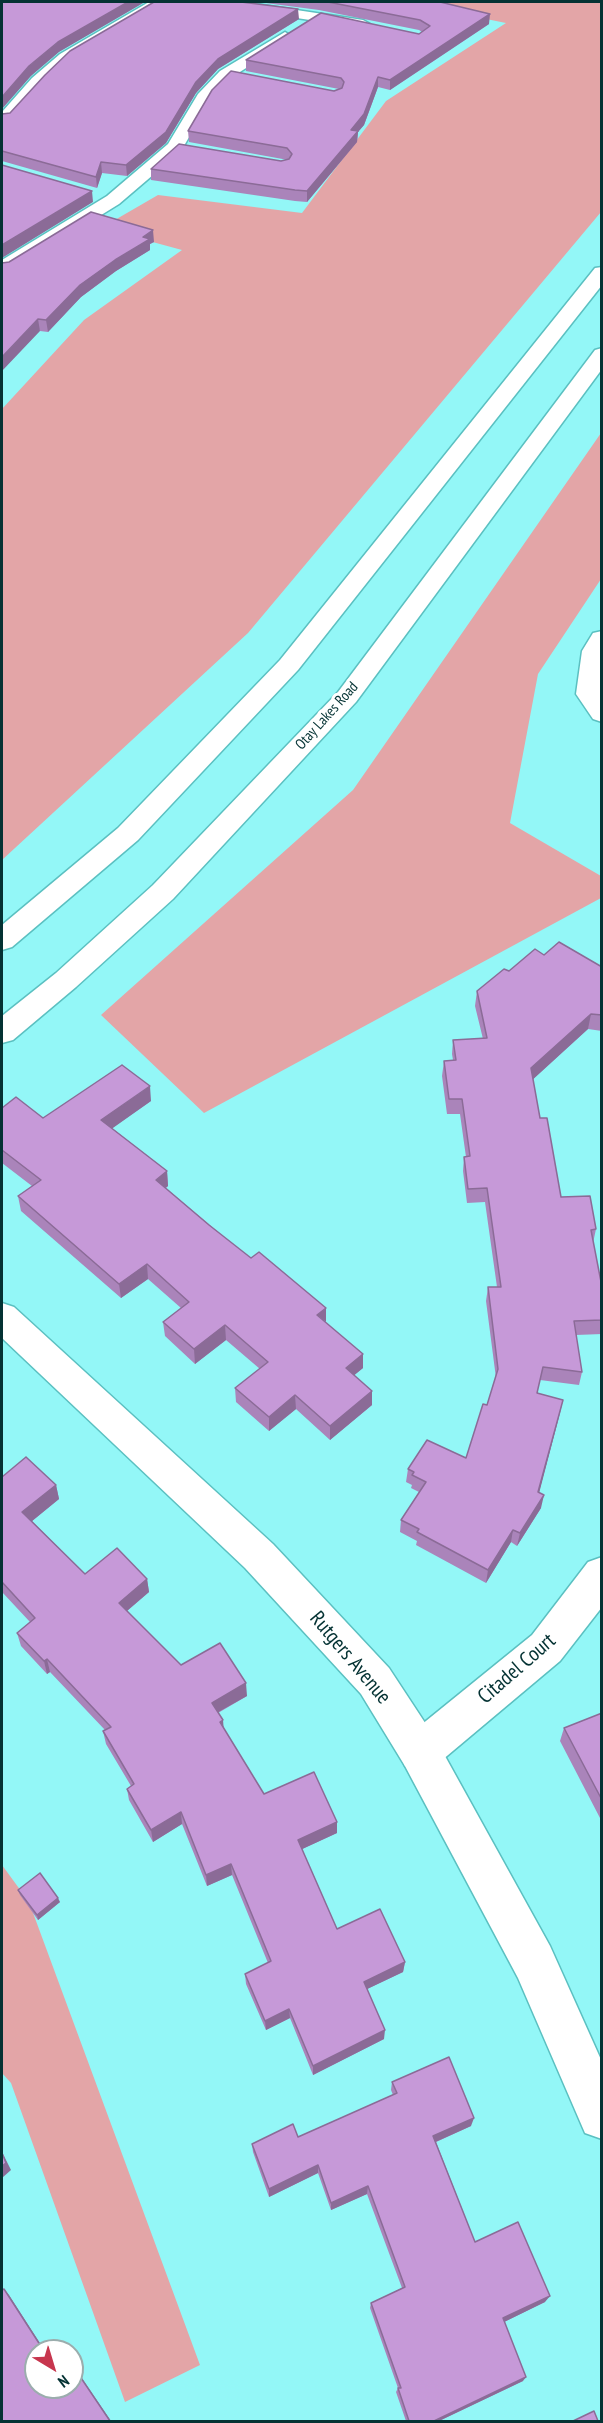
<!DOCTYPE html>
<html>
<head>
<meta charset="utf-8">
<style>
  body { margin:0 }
  #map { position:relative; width:603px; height:2423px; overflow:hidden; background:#93f7f7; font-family:"PT Sans Narrow",sans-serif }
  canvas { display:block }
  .frame { position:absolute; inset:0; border:3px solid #043233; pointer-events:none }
  .north { position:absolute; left:24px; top:2339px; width:60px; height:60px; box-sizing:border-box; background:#fff; border:2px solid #9badad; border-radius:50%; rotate:142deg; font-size:16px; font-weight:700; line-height:24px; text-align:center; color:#043233 }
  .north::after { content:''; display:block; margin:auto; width:21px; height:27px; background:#c7364e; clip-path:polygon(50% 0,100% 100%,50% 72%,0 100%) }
</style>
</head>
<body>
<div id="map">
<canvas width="603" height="2423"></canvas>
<div class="frame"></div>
<div class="north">N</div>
</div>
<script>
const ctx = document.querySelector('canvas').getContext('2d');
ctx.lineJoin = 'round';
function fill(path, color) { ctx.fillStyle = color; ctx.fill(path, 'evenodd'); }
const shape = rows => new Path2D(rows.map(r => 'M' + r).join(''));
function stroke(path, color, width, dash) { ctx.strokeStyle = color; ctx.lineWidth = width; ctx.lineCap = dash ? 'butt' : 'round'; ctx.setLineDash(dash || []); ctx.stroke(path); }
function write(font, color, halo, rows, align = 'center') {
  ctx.font = font + ' "PT Sans Narrow",sans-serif'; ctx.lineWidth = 6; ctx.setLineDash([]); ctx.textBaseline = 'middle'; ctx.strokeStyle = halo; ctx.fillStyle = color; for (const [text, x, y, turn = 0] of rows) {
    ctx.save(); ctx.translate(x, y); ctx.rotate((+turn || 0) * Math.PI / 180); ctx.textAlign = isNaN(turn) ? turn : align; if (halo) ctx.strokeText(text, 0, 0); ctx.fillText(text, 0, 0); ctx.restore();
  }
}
fill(shape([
  [402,2,601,2,601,212,248,633,2,860,2,409,84,320,182,250,101,228,158,195,302,213,386,101,506,23],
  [601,433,601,579,538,674,510,823,601,876,601,898,204,1113,101,1015,353,790],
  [2,1865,29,1902,200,2365,125,2402,11,2083,2,2073]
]), '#e3a5a7');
const minor = shape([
  [149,2,166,2,70,60,44,84,10,122,2,123,2,112,32,78,60,54,149,2],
  [210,2,243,2,363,20,370,24,363,28,217,6,210,2],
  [285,32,293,37,290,40,232,77,211,99,181,151,119,204,9,272,2,273,2,260,107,196,168,144,198,94,220,71,285,32],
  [602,631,602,722,593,719,576,694,582,651,593,633,602,631],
  [602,1557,602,1607,560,1661,435,1766,420,1772,405,1766,399,1752,405,1738,532,1635,588,1562,602,1557]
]);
const major = shape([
  [602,267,602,285,298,670,138,840,12,947,2,950,2,925,118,828,280,660,595,268,602,267],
  [602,348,602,369,356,702,173,899,76,987,13,1040,2,1043,2,1016,56,973,153,885,338,692,595,350,602,348],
  [2,1303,14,1307,273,1544,389,1668,435,1738,550,1946,602,2062,602,2139,585,2133,518,1978,405,1766,361,1694,245,1568,2,1338,2,1303]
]);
stroke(minor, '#5bc0c1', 3);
stroke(major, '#5bc0c1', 3);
fill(minor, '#fff');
fill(major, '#fff');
fill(shape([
  [258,2,440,2,489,24,390,90,378,87,364,125,358,132,357,142,307,202,295,201,151,180,151,169,281,161,288,160,189,142,188,131,339,89,246,71,246,60,419,34,422,32,419,30,319,10],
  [299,19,218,69,196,93,166,143,127,176,102,173,97,188,2,161,2,114,10,113],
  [154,242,150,244,150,250,116,271,81,297,48,332,40,331,2,263],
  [544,955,602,967,602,1031,588,1029,533,1079,540,1118,561,1197,596,1229,593,1243,602,1287,602,1334,576,1335,582,1372,579,1385,540,1380,537,1393,563,1400,539,1492,541,1508,517,1546,511,1542,486,1583,416,1545,417,1541,400,1532,401,1520,419,1492,411,1488,412,1485,406,1482,408,1469,466,1458,487,1405,496,1378,486,1301,488,1287,497,1287,485,1202,467,1203,463,1171,464,1157,466,1157,460,1114,447,1114,442,1076,444,1061,453,1060,452,1054,453,1040,483,1039,475,1006,477,991,509,971],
  [151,1101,112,1128,167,1171,168,1186,166,1188,363,1354,363,1368,354,1375,372,1405,330,1440,296,1409,269,1431,236,1402,235,1388,260,1369,226,1340,195,1364,165,1336,163,1322,181,1308,148,1279,121,1298,21,1211,18,1196,32,1186,2,1163,2,1108,43,1118],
  [2,1477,56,1485,59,1499,32,1521,85,1574,147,1579,149,1592,127,1611,181,1665,247,1696,218,1713,224,1729,264,1794,337,1833,302,1849,337,1929,405,1962,403,1972,367,1989,384,2039,313,2075,290,2018,266,2030,246,1984,245,1974,268,1963,232,1875,207,1886,182,1824,153,1842,129,1800,127,1789,131,1786,106,1744,103,1731,105,1730,50,1672,47,1674,21,1646,17,1633,30,1622,2,1592],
  [602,1713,602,1818,600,1818,560,1741,564,1728],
  [18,1890,60,1902,38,1920,20,1895],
  [392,2082,471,2126,436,2142,475,2242,545,2302,504,2322,523,2381,439,2421,406,2421,396,2392,398,2388,370,2308,371,2303,402,2288,367,2194,331,2210,318,2173,269,2197,253,2152,252,2144,298,2137,393,2095,391,2090]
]), '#aa84ba');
fill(shape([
  [128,2,145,2,59,52,31,76,2,109,2,97,29,66,58,42],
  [298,9,299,19,218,69,196,93,166,143,127,176,126,165,196,82,218,59],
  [490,14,489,24,390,90,390,80],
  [378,77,378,87,364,125,358,132,357,142,307,202,307,191,351,130],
  [101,162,102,173,97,188,96,177],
  [92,191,93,202,2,258,2,245],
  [153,230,154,242,150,244,150,250,116,271,81,297,48,332,46,320,80,285,143,237],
  [38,319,40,331,2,371,2,357],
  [591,1014,588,1029,529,1083,531,1068],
  [150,1086,151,1101,103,1135,101,1120],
  [167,1171,168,1186,157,1194,156,1180],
  [147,1264,148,1279,121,1298,119,1284],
  [326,1308,326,1322,317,1315],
  [225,1325,226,1340,195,1364,194,1349],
  [363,1354,363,1368,346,1382,346,1368],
  [372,1391,372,1405,330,1440,330,1426],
  [295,1395,296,1409,269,1431,269,1417],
  [563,1400,560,1413,536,1505,538,1492],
  [56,1485,59,1499,26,1526,22,1512],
  [544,1495,541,1508,517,1546,520,1533],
  [513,1530,511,1542,486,1583,488,1570],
  [147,1579,149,1592,121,1616,119,1603],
  [47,1659,50,1672,47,1674,44,1661],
  [246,1683,247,1696,213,1715,212,1703],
  [223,1720,224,1732,220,1722],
  [181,1812,182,1824,153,1842,151,1830],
  [337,1822,337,1833,298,1851,298,1840],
  [231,1864,232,1875,207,1886,206,1875],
  [58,1898,60,1902,38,1920,37,1915],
  [405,1962,403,1972,363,1991,364,1982],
  [289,2009,290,2018,266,2030,265,2021],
  [385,2030,384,2039,313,2075,313,2066],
  [474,2118,471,2126,431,2144,433,2136],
  [2,2152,11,2170,2,2178],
  [318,2165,318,2173,269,2197,269,2189],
  [368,2186,367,2194,331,2210,331,2203],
  [4,2289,9,2295,45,2351,44,2351],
  [550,2296,545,2302,500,2324,503,2318],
  [75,2369,79,2374,111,2421,110,2421],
  [526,2377,523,2381,439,2421,434,2421]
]), '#8b6b97');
const building = shape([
  [2,2,128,2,58,42,29,66,2,97,2,2],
  [154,2,241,2,298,9,218,59,196,82,166,132,126,165,101,162,96,177,2,151,2,114,10,113,45,75,70,51,154,2],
  [328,2,440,2,490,14,390,80,378,77,364,114,351,130,358,131,307,191,295,190,151,169,179,144,281,161,289,159,292,154,287,148,188,131,212,90,231,71,334,91,342,88,344,82,341,78,246,60,321,13,419,34,430,26,420,20,328,2],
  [2,165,92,191,2,245,2,165],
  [91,212,153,230,143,237,150,239,115,260,80,285,46,320,38,319,2,357,2,263,9,262,91,212],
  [559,942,602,967,602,1015,591,1014,531,1068,540,1118,547,1118,561,1197,590,1196,596,1229,591,1230,602,1287,602,1320,574,1321,582,1372,543,1367,537,1393,563,1400,538,1492,544,1495,520,1533,513,1530,488,1570,417,1532,419,1529,401,1520,426,1482,412,1475,414,1472,408,1469,427,1440,466,1458,483,1404,487,1405,498,1369,488,1287,501,1287,487,1188,468,1189,464,1157,470,1156,462,1099,449,1099,444,1061,456,1060,453,1040,487,1038,477,991,504,969,509,971,535,949,544,955,559,942],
  [122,1065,150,1086,101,1120,167,1171,156,1180,209,1225,251,1258,259,1252,326,1308,317,1315,363,1354,346,1368,372,1391,330,1426,295,1395,269,1417,235,1388,268,1362,225,1325,194,1349,163,1322,189,1302,147,1264,119,1284,18,1196,41,1180,2,1150,2,1108,16,1097,43,1118,122,1065],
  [26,1457,56,1485,22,1512,85,1574,117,1548,147,1579,119,1603,181,1665,220,1643,246,1683,212,1703,223,1720,220,1722,264,1794,314,1772,337,1822,298,1840,337,1929,380,1909,405,1962,364,1982,385,2030,313,2066,289,2009,265,2021,245,1974,271,1961,231,1864,206,1875,181,1812,151,1830,127,1789,134,1784,103,1731,111,1727,47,1659,44,1661,17,1633,35,1618,2,1582,2,1477,26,1457],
  [602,1713,602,1800,564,1728,602,1713],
  [40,1873,58,1898,37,1915,18,1890,40,1873],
  [449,2057,474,2118,433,2136,475,2242,518,2222,550,2296,503,2318,526,2377,434,2421,409,2421,398,2388,401,2388,371,2303,405,2287,368,2186,331,2203,318,2165,269,2189,252,2144,293,2124,298,2137,397,2093,392,2082,449,2057],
  [2,2153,6,2163,2,2166,2,2153],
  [4,2289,44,2351,36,2351,36,2387,72,2387,72,2372,75,2369,110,2421,2,2421,2,2290,4,2289],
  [594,2411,598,2421,573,2421,594,2411]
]);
fill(building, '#c699d8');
stroke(building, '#8b6b97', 1.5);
write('15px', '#043233', '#fff', [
  ["Otay Lakes Road",327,716,-48]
]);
write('21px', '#043233', '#fff', [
  ["Rutgers Avenue",350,1658,50],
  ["Citadel Court",517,1669,-41]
]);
</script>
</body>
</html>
